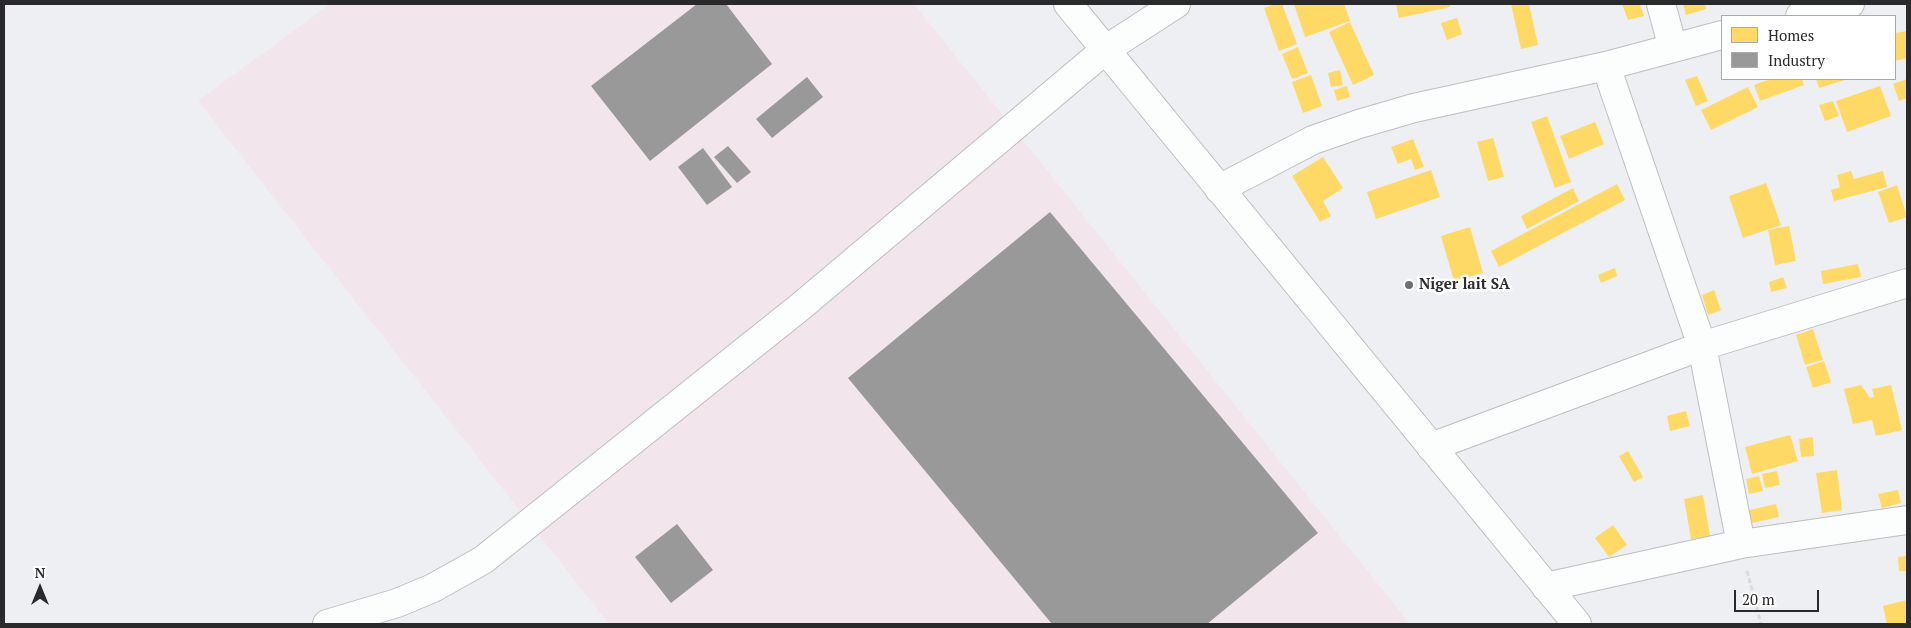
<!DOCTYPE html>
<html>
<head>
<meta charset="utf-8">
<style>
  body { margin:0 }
  #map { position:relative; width:1911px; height:628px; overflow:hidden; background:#eeeff2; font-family:"PT Serif",serif }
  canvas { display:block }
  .frame { position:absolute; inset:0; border:5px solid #2a2a2c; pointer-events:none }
  .legend { position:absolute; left:1721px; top:15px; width:175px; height:65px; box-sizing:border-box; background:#fff; border:1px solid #aaaaab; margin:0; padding:6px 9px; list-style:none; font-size:15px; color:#2a2a2c }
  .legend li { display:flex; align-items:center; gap:10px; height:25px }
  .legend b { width:25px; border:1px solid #aaaaab }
  .north { position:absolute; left:15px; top:563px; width:50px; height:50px; -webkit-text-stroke:4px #fff; paint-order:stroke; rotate:0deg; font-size:14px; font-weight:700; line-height:20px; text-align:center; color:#2a2a2c }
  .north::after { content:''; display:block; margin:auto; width:18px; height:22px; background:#2a2a2c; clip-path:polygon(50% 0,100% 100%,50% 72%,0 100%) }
  .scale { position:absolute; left:1734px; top:590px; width:85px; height:22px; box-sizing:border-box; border:2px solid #2a2a2c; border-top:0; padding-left:6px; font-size:15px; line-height:18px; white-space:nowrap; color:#2a2a2c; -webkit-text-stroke:4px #fff; paint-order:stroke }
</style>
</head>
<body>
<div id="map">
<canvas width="1911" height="628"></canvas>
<div class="frame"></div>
<ul class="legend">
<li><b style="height:14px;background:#ffd966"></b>Homes</li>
<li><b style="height:14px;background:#999"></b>Industry</li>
</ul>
<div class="north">N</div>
<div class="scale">20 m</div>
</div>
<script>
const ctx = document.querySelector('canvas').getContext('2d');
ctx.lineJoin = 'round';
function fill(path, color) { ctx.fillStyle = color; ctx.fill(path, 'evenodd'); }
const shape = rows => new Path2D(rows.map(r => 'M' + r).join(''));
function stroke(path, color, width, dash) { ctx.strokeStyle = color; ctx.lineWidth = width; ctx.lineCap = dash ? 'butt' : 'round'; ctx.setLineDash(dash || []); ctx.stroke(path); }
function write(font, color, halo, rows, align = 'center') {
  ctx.font = font + ' "PT Serif",serif'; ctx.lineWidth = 5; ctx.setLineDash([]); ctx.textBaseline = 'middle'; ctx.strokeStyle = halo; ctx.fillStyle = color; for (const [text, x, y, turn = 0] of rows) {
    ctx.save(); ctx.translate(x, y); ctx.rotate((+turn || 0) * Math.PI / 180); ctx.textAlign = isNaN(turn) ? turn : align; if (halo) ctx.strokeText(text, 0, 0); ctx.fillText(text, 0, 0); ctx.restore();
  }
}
fill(shape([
  [330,4,914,4,1410,624,609,624,198,101]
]), '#f2e5eb');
fill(shape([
  [1276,4,1282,4,1297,44,1279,51,1264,8],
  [1294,4,1344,4,1350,21,1305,37],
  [1396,4,1450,4,1450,7,1399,18],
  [1511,4,1529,4,1538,45,1521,49],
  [1622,4,1640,4,1644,16,1628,20],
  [1683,4,1705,4,1706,9,1686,15],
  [1457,18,1462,34,1447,40,1441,23],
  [1350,22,1374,75,1353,85,1329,32],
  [1907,31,1907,58,1895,61,1895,33],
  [1298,47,1308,73,1292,79,1282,54],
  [1340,70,1343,85,1331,87,1328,73],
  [1311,75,1322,106,1303,113,1292,82],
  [1697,76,1708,101,1696,106,1685,80],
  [1771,79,1802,79,1804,85,1760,101,1754,85],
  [1816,79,1848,79,1819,88],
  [1907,79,1907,98,1899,101,1893,84],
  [1347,86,1350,97,1337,101,1334,90],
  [1880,86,1891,116,1847,132,1836,101],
  [1748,87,1758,107,1711,130,1701,110],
  [1833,101,1839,116,1825,121,1819,105],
  [1547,116,1571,182,1555,188,1531,122],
  [1595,122,1604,144,1569,159,1560,136],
  [1493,138,1504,177,1488,181,1477,142],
  [1413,139,1424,167,1415,170,1411,159,1398,164,1391,147],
  [1323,157,1343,188,1323,201,1331,216,1320,222,1292,176],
  [1431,170,1440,197,1376,219,1367,192],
  [1851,171,1854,179,1883,171,1887,187,1834,201,1831,190,1840,187,1837,175],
  [1766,183,1781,225,1743,238,1729,196],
  [1617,184,1625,200,1499,267,1491,251],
  [1897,185,1907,217,1889,223,1878,192],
  [1573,188,1579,201,1527,229,1521,216],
  [1789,226,1796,261,1775,265,1768,230],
  [1470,227,1483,273,1454,281,1441,236],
  [1858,264,1861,277,1823,284,1821,271],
  [1615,268,1617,276,1601,283,1598,275],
  [1783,277,1787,288,1771,292,1769,282],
  [1714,290,1721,310,1708,315,1702,295],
  [1813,329,1823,360,1805,365,1796,335],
  [1824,361,1831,382,1813,388,1806,367],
  [1861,385,1870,398,1874,397,1872,389,1891,385,1902,430,1876,436,1872,420,1853,424,1844,389],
  [1686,411,1690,426,1670,431,1667,416],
  [1790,435,1798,461,1752,474,1745,447],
  [1813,437,1814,456,1801,457,1799,439],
  [1628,451,1643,477,1634,482,1619,456],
  [1837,470,1842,510,1822,513,1816,473],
  [1777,471,1780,485,1765,488,1762,474],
  [1759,476,1763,491,1749,494,1746,479],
  [1898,490,1901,503,1882,508,1878,494],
  [1703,495,1710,536,1691,539,1684,499],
  [1776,504,1779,517,1748,524,1745,511],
  [1613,525,1627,545,1609,557,1595,538],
  [1907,556,1907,571,1899,571,1898,557],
  [1907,600,1907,624,1887,624,1883,606]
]), '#ffd966');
fill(shape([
  [697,4,726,4,772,64,650,161,591,86],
  [807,77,823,97,772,138,756,119],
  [728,146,751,172,737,183,714,157],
  [703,148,732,187,707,205,678,167],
  [1050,212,1318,533,1207,624,1052,624,848,378],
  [677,524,713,570,671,603,635,557]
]), '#999');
const minor = shape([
  [1661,4,1673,48],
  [1800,16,1850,4],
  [1606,66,1702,346,1741,544],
  [1219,189,1313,140,1359,124,1414,108,1606,66,1722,35],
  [1431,447,1702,346,1907,283],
  [1546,587,1741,544,1907,520],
  [327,624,397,603,433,588,483,560,800,307,1105,50,1176,4]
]);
const highway = shape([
  [1068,4,1577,624]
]);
stroke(minor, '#bdbebf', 30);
stroke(highway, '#bdbebf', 30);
stroke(shape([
  [1747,571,1761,624]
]), '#dadada', 3, [5, 2.5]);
stroke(minor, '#fcfdfd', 28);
stroke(highway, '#fcfdfd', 28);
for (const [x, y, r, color] of [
  [1409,285,5,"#6f6f71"]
]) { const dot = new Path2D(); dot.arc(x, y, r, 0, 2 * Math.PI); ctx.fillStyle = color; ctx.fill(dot); stroke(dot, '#fff', 2); }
write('bold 15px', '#2a2a2c', '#fff', [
  ["Niger lait SA",1419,285]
], 'left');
</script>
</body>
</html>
